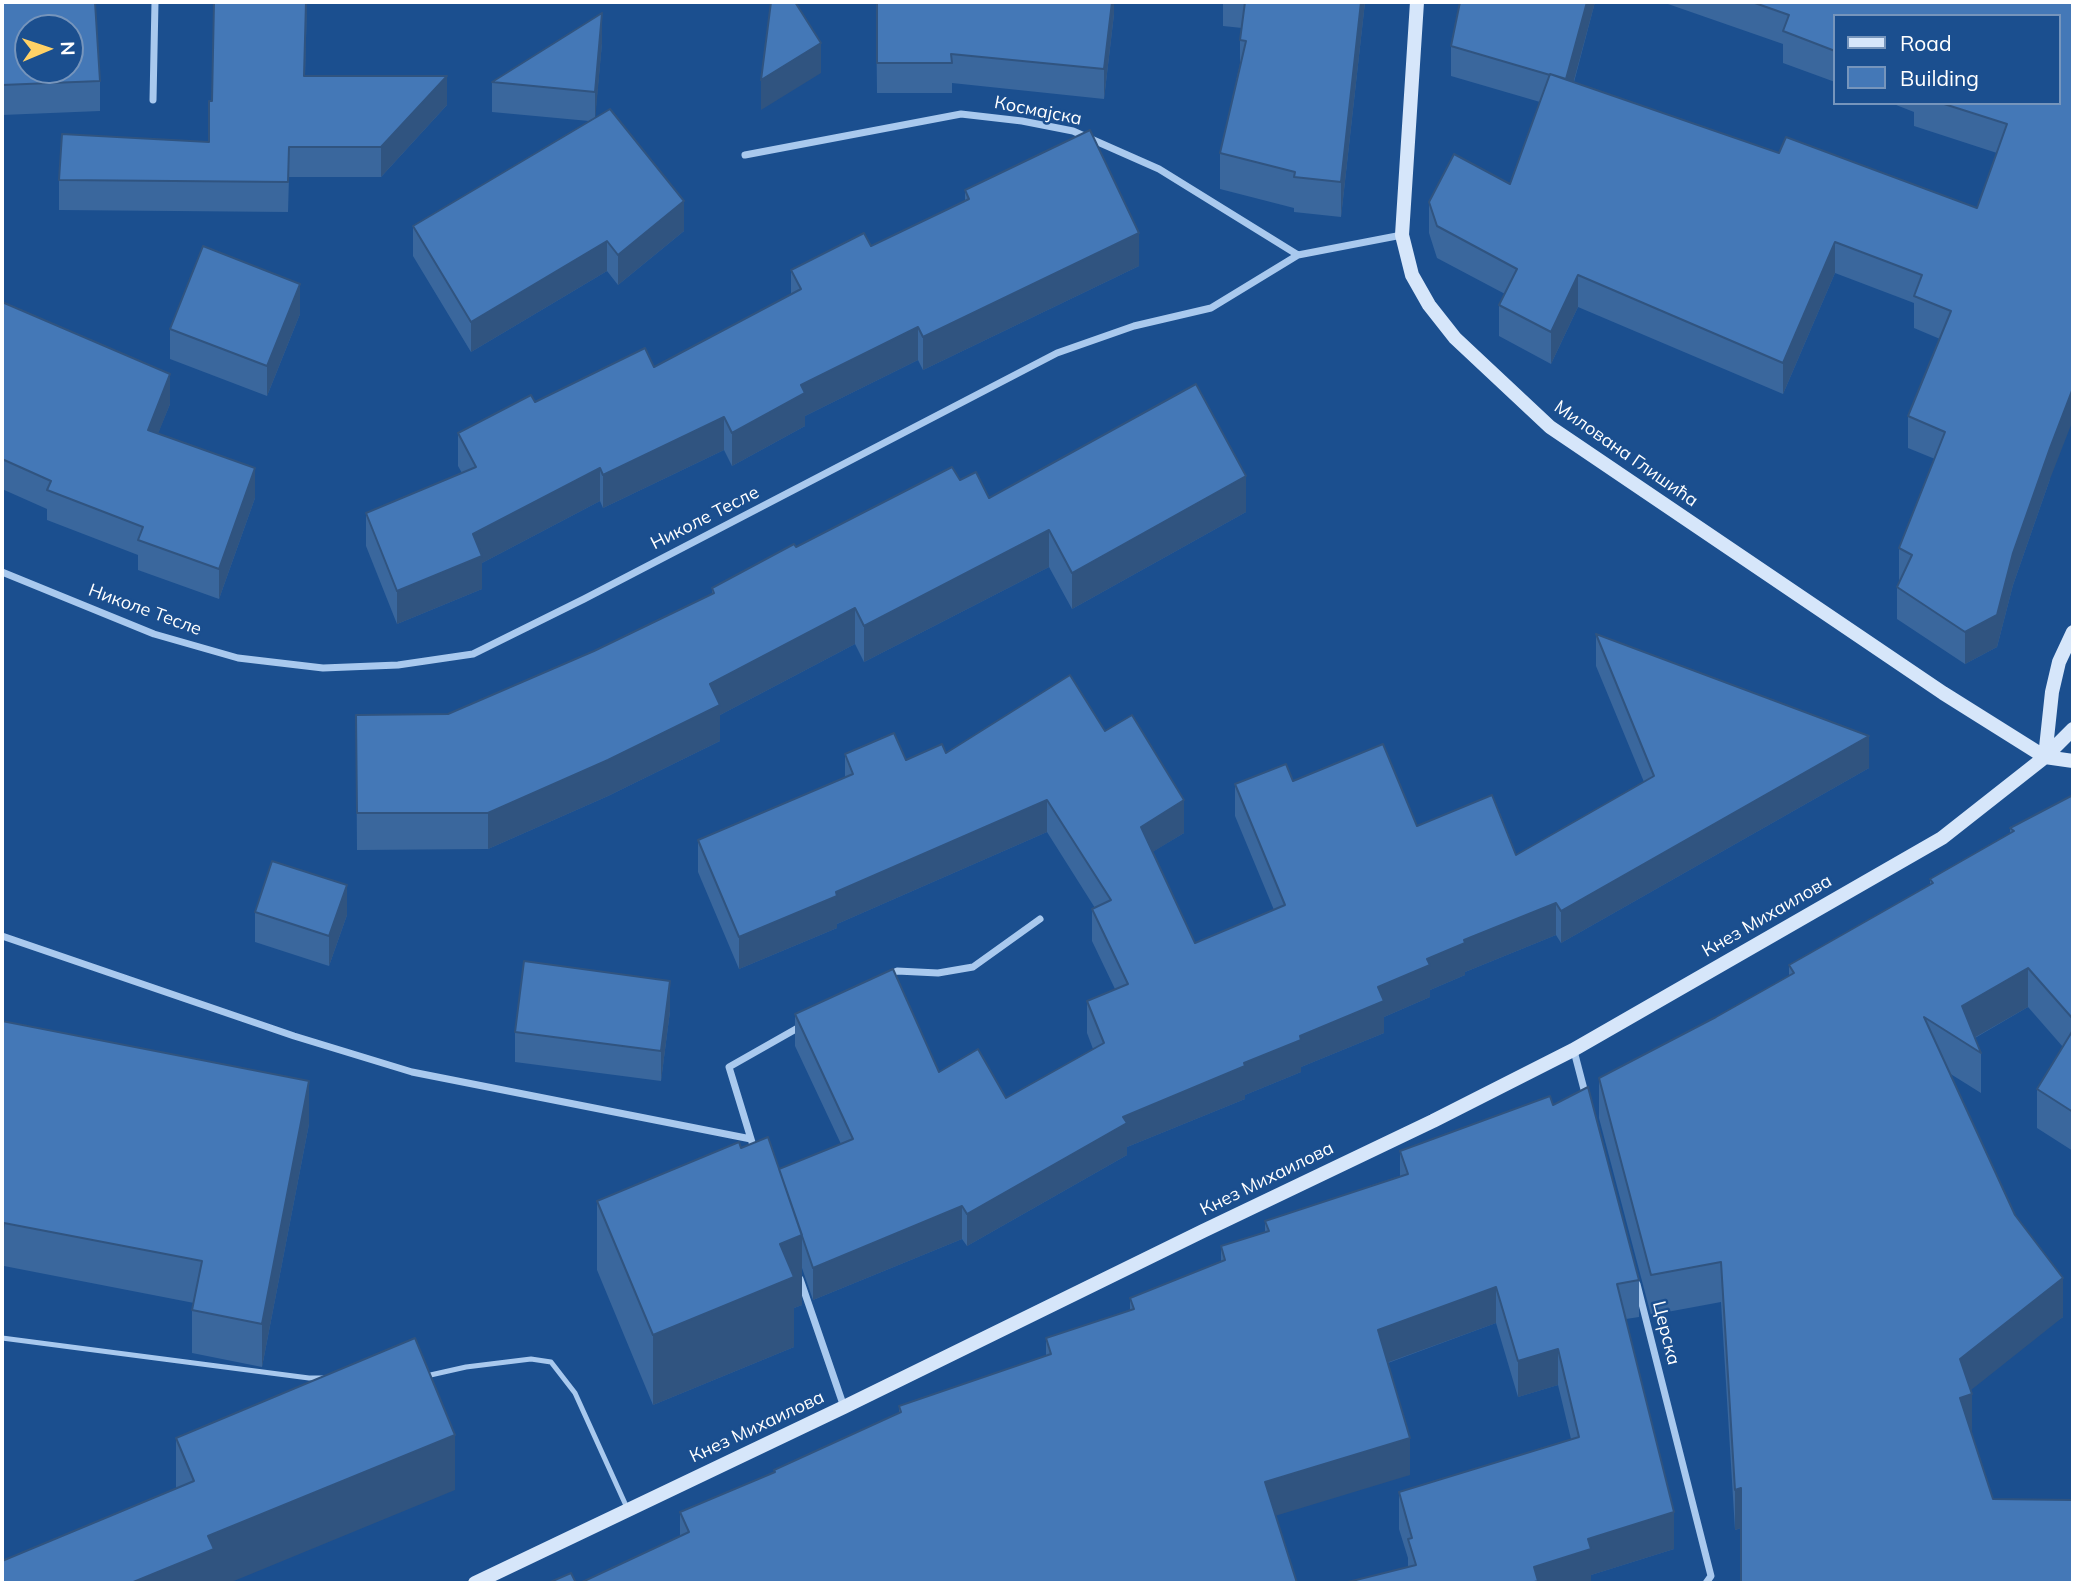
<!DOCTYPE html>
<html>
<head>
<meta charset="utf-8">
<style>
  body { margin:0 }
  #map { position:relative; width:2075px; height:1585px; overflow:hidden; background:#1b4f8f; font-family:Mulish,sans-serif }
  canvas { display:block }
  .frame { position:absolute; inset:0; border:4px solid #fff; pointer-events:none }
  .legend { position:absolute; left:1833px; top:14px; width:228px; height:91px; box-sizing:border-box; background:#1b4f8f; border:2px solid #7695bc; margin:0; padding:9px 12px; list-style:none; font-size:21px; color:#fff }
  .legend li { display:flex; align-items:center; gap:14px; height:35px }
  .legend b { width:35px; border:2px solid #7695bc }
  .north { position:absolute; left:14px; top:14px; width:70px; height:70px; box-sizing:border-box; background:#1b4f8f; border:2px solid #7695bc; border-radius:50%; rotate:88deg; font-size:19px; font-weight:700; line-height:28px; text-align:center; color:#fff }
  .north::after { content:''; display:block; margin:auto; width:24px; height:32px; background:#ffd166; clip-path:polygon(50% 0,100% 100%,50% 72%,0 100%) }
</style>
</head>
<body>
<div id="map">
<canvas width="2075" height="1585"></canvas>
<div class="frame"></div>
<ul class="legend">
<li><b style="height:9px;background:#d6e6fa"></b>Road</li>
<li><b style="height:19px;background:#4478b7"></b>Building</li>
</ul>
<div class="north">N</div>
</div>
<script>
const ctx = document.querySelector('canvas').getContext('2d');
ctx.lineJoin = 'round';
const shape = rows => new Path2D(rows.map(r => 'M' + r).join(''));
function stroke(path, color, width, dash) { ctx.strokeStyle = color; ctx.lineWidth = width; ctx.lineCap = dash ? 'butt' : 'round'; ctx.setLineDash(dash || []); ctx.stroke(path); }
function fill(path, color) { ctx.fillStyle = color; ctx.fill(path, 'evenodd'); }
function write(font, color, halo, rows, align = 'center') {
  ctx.font = font + ' Mulish,sans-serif'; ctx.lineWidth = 5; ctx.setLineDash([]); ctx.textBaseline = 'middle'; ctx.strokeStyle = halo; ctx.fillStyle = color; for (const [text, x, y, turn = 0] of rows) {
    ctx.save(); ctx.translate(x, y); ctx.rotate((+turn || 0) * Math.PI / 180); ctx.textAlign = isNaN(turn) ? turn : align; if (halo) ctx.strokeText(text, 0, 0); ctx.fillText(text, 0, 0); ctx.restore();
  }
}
stroke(shape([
  [2,1338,309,1378,325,1378],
  [426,1376,466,1367,531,1359,551,1362,575,1393,628,1510]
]), '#a9c9ee', 5);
stroke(shape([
  [153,100,155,2],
  [745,155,961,114,1022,121,1073,131,1159,169,1298,255],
  [2,572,154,634,238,658,323,668,398,665,473,654,584,599,1057,353,1134,326,1211,308,1298,255,1402,235],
  [2,936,294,1036,412,1072,751,1139,755,1152],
  [886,977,897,971,938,973,973,967,1040,919],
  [1574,1051,1586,1097],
  [751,1139,729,1067,803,1025],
  [800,1279,844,1407],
  [1637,1284,1711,1576,1706,1583]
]), '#a9c9ee', 7);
stroke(shape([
  [1417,2,1402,235,1412,275,1429,305,1455,338,1550,427,1943,693,2045,757,2073,761],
  [2045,757,2052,692,2059,662,2073,632],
  [475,1583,844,1407,1203,1231,1433,1121,1573,1050,1942,838,2045,757,2073,729]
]), '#d6e6fa', 14);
fill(shape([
  [2,2,100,81,100,111,2,115],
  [214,2,307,2,305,76,447,105,381,177,289,177,288,212,59,210,59,180,209,142,212,101],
  [876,2,1114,2,1114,14,1104,99,952,83,952,93,877,93],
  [1223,2,1365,2,1341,217,1294,212,1294,208,1220,189,1220,153,1240,64,1240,40,1242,28,1223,26],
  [1595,2,1574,82,1779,153,1977,208,1997,153,1914,126,1914,112,1891,103,2059,103,1835,16,1835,82,1783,63,1783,44,1668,4,1668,2,2073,2,2050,479,2013,585,1997,647,1965,664,1897,619,1897,587,1900,580,1899,580,1899,548,1935,459,1908,448,1908,416,1940,339,1914,328,1914,303,1835,273,1783,394,1578,307,1551,364,1499,336,1499,305,1505,294,1437,258,1429,233,1429,202,1510,184,1540,102,1451,76,1451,46],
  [602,43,595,117,684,231,618,285,607,271,471,352,413,256,413,226,589,121,492,112,492,82],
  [965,190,1139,266,923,370,918,360,805,416,805,426,732,466,724,450,603,508,600,501,482,563,482,589,397,624,366,546,366,513,462,473,458,466,458,433,535,402,654,367,791,294,791,270,871,246,965,201],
  [2,302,170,404,158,433,255,498,219,599,138,570,138,555,47,520,47,509,2,489],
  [300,314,267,396,170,359,170,329],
  [960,480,989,498,1246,512,1072,609,1049,567,864,662,855,644,720,715,720,741,608,796,488,849,357,850,356,715,448,714,594,651,712,594,712,588,796,547],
  [1596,634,1869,768,1561,943,1556,935,1465,972,1465,975,1430,990,1430,997,1384,1017,1384,1033,1301,1067,1301,1072,1245,1095,1245,1099,1127,1147,1127,1155,967,1246,962,1239,813,1300,802,1268,802,1305,794,1308,794,1347,653,1405,597,1270,597,1201,741,1148,779,1169,841,1144,795,1046,795,1014,1006,1098,1093,1049,1087,1033,1087,1001,1115,989,1092,941,1092,909,1095,908,1047,832,837,924,837,928,739,969,698,872,698,840,845,777,845,754,906,760,1105,731,1184,833,1152,852,1195,943,1274,910,1235,816,1235,784,1293,781,1417,826,1516,855,1644,782,1596,666],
  [2073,795,2073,1151,2037,1128,2037,1089,2063,1047,2028,1007,1975,1038,1981,1053,1981,1093,1949,1073,2063,1317,1741,1528,1735,1530,1721,1302,1651,1315,1599,1118,1599,1078,1716,1017,1789,976,1789,965,1930,885,1930,879,2010,834,2010,828],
  [255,912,347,915,329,966,255,942],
  [670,1011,661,1081,515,1062,515,1032],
  [2,1021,309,1124,262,1367,192,1353,192,1310,194,1303,4,1266],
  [1553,1105,1639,1280,1639,1317,1626,1319,1674,1549,1591,1575,1591,1583,1408,1567,1408,1558,1399,1529,1399,1492,1571,1439,1558,1385,1518,1397,1496,1323,1388,1363,1410,1475,680,1536,680,1512,774,1473,774,1470,899,1413,899,1406,1046,1356,1046,1338,1130,1310,1130,1298,1221,1261,1221,1246,1265,1232,1265,1221,1400,1176,1400,1151],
  [176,1438,455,1490,176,1489]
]), '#3a679d');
fill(shape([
  [306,2,307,2,304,105,304,76],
  [1112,2,1114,2,1114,14,1104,99,1104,69],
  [1361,2,1365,2,1341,217,1341,182],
  [1587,2,1595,2,1566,110,1566,80],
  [602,13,602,43,595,122,595,92],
  [821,43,821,73,761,110,761,80],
  [447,76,447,105,381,177,381,147],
  [684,201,684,231,618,285,618,255],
  [1139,233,1139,266,923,370,923,337],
  [607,241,607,271,471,352,471,322],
  [1835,242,1835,273,1783,394,1783,363],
  [1578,275,1578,307,1551,364,1551,332],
  [300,284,300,314,267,396,267,366],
  [918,327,918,360,805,416,805,426,732,466,732,433,801,385],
  [170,374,170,404,148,459,148,430],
  [2073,388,2073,420,2050,479,2013,585,1997,647,1965,664,1965,632,2013,553,2050,448],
  [724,417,724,450,603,508,603,475],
  [255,468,255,498,219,599,219,569],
  [600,468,600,501,482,563,482,589,397,624,397,591,473,534],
  [1246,476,1246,512,1072,609,1072,573],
  [1049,530,1049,567,864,662,864,626],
  [855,608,855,644,720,715,720,741,608,796,488,849,488,813,710,684],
  [1869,736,1869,768,1561,943,1561,911],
  [1047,800,1047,832,837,924,837,928,739,969,739,937,836,892],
  [1184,800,1184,833,1141,859,1141,827],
  [347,885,347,915,329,966,329,936],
  [1556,903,1556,935,1465,972,1465,975,1430,990,1430,997,1384,1017,1384,1033,1301,1067,1301,1072,1245,1095,1245,1099,1127,1147,1127,1155,967,1246,967,1214,1123,1117,1244,1063,1300,1036,1378,987,1427,959,1464,940],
  [2028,968,2028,1007,1965,1043,1962,1006],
  [670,981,670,1011,661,1081,661,1051],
  [309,1081,309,1124,262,1367,262,1324],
  [962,1206,962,1239,813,1300,813,1268],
  [4,1223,4,1266,2,1278,2,1235],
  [802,1235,802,1305,794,1308,794,1347,653,1405,653,1335,780,1244],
  [2063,1278,2063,1317,1961,1398,1972,1394,1972,1434,1960,1438,1960,1359],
  [1496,1287,1496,1323,1378,1366,1378,1330],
  [1558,1349,1558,1385,1518,1397,1518,1361],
  [455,1435,455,1490,229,1583,131,1583,208,1536],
  [1410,1438,1410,1475,1265,1519,1265,1482],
  [1741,1488,1741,1528,1735,1530,1735,1490],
  [1674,1512,1674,1549,1591,1575,1591,1583,1531,1583,1534,1567,1588,1539]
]), '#305480');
const building = shape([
  [2,2,95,2,100,81,2,85,2,2],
  [28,28,70,28,70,70,28,70,28,28],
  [214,2,306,2,304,76,447,76,381,147,289,147,288,182,59,180,62,134,209,142,209,101,212,101,214,2],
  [771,2,795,2,821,43,761,80,771,2],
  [877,2,1112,2,1104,69,951,54,952,63,877,63,877,2],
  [1245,2,1361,2,1341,182,1294,177,1295,172,1220,153,1246,41,1240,40,1245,2],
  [1460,2,1587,2,1566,79,1550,74,1550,75,1451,46,1460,2],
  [1752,2,2073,2,2073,388,2050,448,2013,553,1997,615,1965,632,1897,587,1912,555,1899,548,1945,432,1908,416,1951,311,1914,296,1922,275,1835,242,1783,363,1578,275,1551,332,1499,305,1517,269,1437,226,1429,202,1454,154,1510,184,1550,74,1779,153,1786,137,1977,208,2007,124,1941,103,2059,103,2059,16,1835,16,1835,51,1783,31,1789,15,1752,2],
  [602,13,595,92,492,82,602,13],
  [610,109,684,201,618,255,607,241,471,322,413,226,610,109],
  [1090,130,1139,233,923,337,918,327,801,385,805,393,732,433,724,417,603,475,600,468,473,534,482,556,397,591,366,513,476,467,458,433,531,395,535,402,645,348,654,367,801,289,791,270,864,233,871,246,969,199,965,190,1090,130],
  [203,246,300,284,267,366,170,329,203,246],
  [2,302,170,374,148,430,255,468,219,569,138,540,143,527,47,490,51,481,2,459,2,302],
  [1196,384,1246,476,1072,573,1049,530,864,626,855,608,710,684,720,705,608,760,488,813,357,813,356,715,448,714,594,651,714,593,712,588,794,544,796,547,952,467,960,480,976,472,989,498,1196,384],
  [1596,634,1869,736,1561,911,1556,903,1464,940,1465,943,1427,959,1430,965,1378,987,1384,1001,1300,1036,1301,1040,1244,1063,1245,1066,1123,1117,1127,1123,967,1214,962,1206,813,1268,779,1169,853,1139,795,1014,893,969,939,1072,978,1049,1006,1098,1104,1043,1087,1001,1128,984,1092,909,1111,900,1047,800,836,892,837,896,739,937,698,840,853,774,845,754,894,733,906,760,942,744,946,753,1070,675,1105,731,1132,715,1184,800,1141,827,1195,943,1285,905,1235,784,1286,764,1293,781,1383,744,1417,826,1492,795,1516,855,1654,776,1596,634],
  [2073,795,2073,1019,2028,968,1962,1006,1981,1053,1924,1017,2015,1215,2063,1278,1960,1359,1972,1394,1960,1398,1993,1499,2073,1500,2073,1583,1741,1583,1741,1488,1735,1490,1721,1262,1651,1275,1599,1078,1716,1017,1794,973,1789,965,1933,883,1930,879,2014,831,2010,828,2073,795],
  [272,861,347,885,329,936,255,912,272,861],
  [524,961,670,981,661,1051,515,1032,524,961],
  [2,1021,309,1081,262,1324,192,1310,202,1261,4,1223,2,1235,2,1021],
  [2073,1030,2073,1112,2037,1089,2073,1030],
  [1588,1087,1639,1280,1617,1284,1674,1512,1588,1539,1591,1549,1534,1567,1538,1581,1531,1583,1344,1583,1416,1565,1408,1539,1412,1538,1399,1492,1579,1437,1558,1349,1518,1361,1496,1287,1378,1330,1410,1438,1265,1482,1297,1583,580,1583,689,1532,680,1512,775,1472,774,1470,901,1412,899,1406,1051,1354,1046,1338,1134,1309,1130,1298,1225,1260,1221,1246,1269,1231,1265,1221,1408,1174,1400,1151,1550,1096,1553,1105,1588,1087],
  [768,1137,802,1235,780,1244,794,1277,653,1335,597,1201,739,1142,741,1148,768,1137],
  [415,1338,455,1435,208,1536,214,1549,131,1583,2,1583,2,1561,194,1481,176,1438,415,1338],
  [571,1573,576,1583,548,1583,571,1573]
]);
fill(building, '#4478b7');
stroke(building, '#305480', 2);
write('18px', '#fff', '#1b4f8f', [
  ["Космајска",1038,111,11],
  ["Милована Глишића",1626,454,35],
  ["Николе Тесле",705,518,-27],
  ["Николе Тесле",145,610,20],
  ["Кнез Михаилова",1767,916,-30],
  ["Кнез Михаилова",1267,1179,-26],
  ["Церска",1666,1333,76],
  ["Кнез Михаилова",757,1427,-25]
]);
</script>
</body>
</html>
